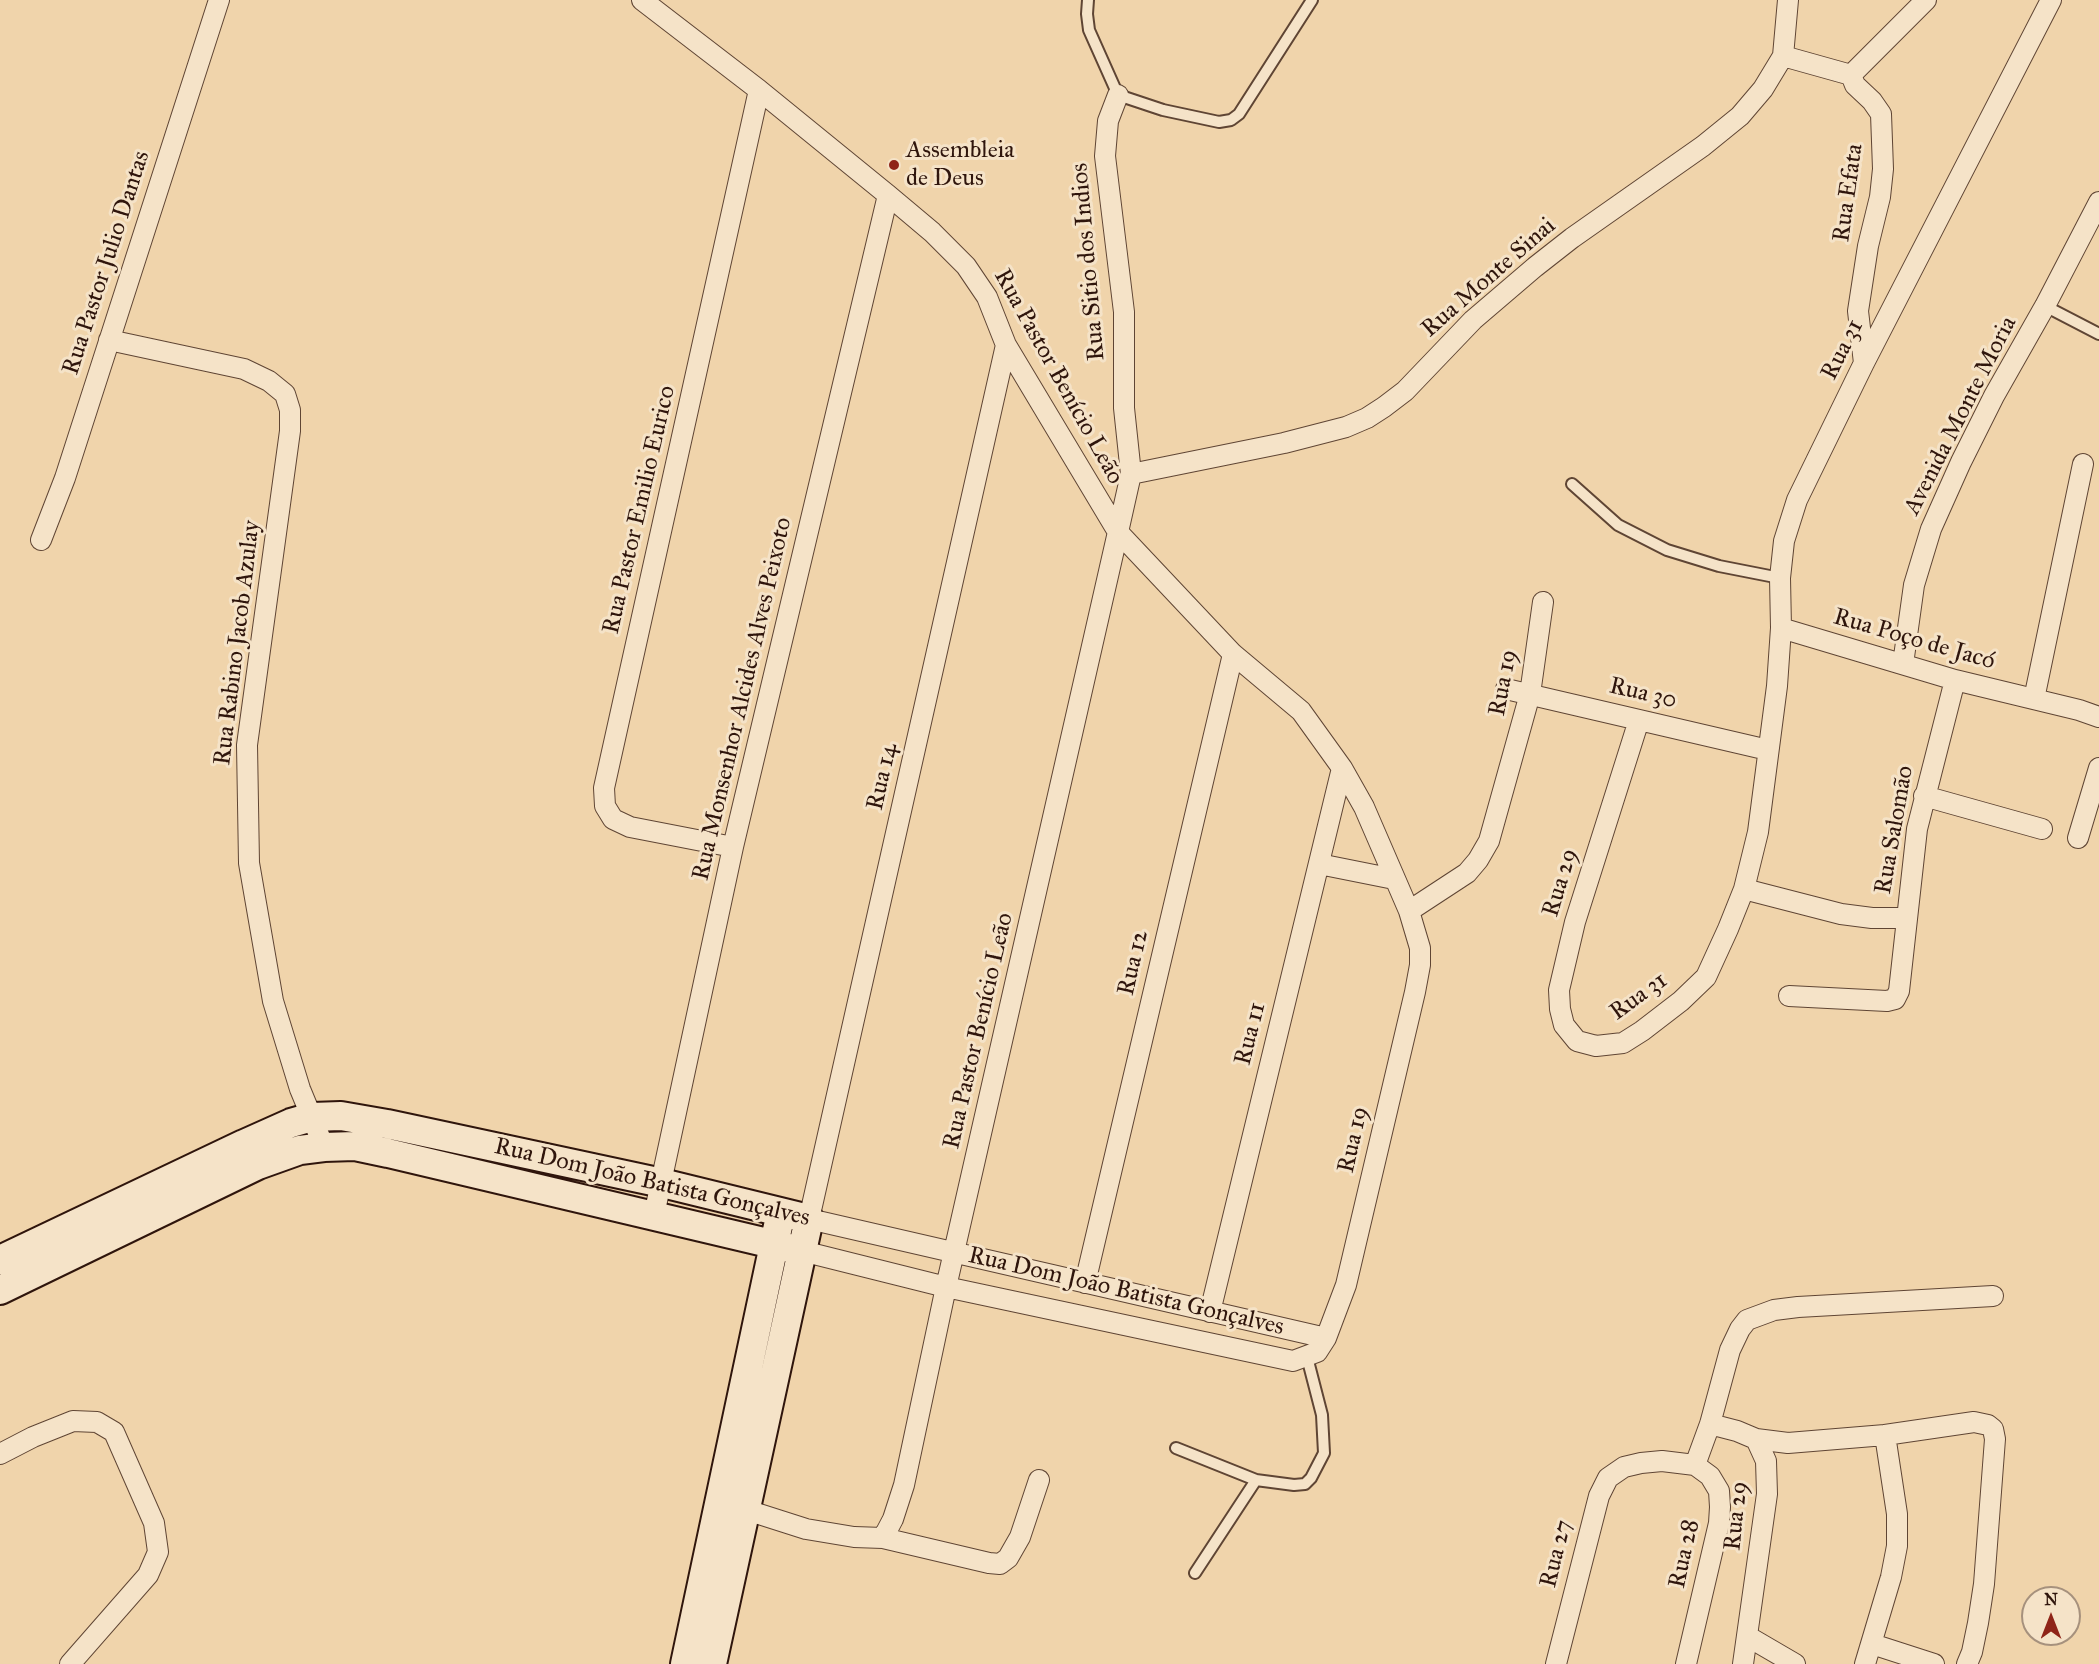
<!DOCTYPE html>
<html>
<head>
<meta charset="utf-8">
<style>
  body { margin:0 }
  #map { position:relative; width:2099px; height:1664px; overflow:hidden; background:#f0d4ab; font-family:"IM FELL Great Primer",serif }
  canvas { display:block }
  .north { position:absolute; left:2021px; top:1586px; width:60px; height:60px; box-sizing:border-box; background:#f5e3c8; border:2px solid #a6917d; border-radius:50%; rotate:0deg; font-size:16px; font-weight:700; line-height:24px; text-align:center; color:#2f150c }
  .north::after { content:''; display:block; margin:auto; width:21px; height:27px; background:#8f2418; clip-path:polygon(50% 0,100% 100%,50% 72%,0 100%) }
</style>
</head>
<body>
<div id="map">
<canvas width="2099" height="1664"></canvas>
<div class="north">N</div>
</div>
<script>
const ctx = document.querySelector('canvas').getContext('2d');
ctx.lineJoin = 'round';
const shape = rows => new Path2D(rows.map(r => 'M' + r).join(''));
function stroke(path, color, width, dash) { ctx.strokeStyle = color; ctx.lineWidth = width; ctx.lineCap = dash ? 'butt' : 'round'; ctx.setLineDash(dash || []); ctx.stroke(path); }
function write(font, color, halo, rows, align = 'center') {
  ctx.font = font + ' "IM FELL Great Primer",serif'; ctx.lineWidth = 6; ctx.setLineDash([]); ctx.textBaseline = 'middle'; ctx.strokeStyle = halo; ctx.fillStyle = color; for (const [text, x, y, turn = 0] of rows) {
    ctx.save(); ctx.translate(x, y); ctx.rotate((+turn || 0) * Math.PI / 180); ctx.textAlign = isNaN(turn) ? turn : align; if (halo) ctx.strokeText(text, 0, 0); ctx.fillText(text, 0, 0); ctx.restore();
  }
}
const lane = shape([
  [1088,0,1087,14,1089,30,1118,95,1163,110,1219,122,1231,120,1239,114,1312,0],
  [2045,306,2099,334],
  [1572,484,1618,525,1667,550,1719,566,1780,578],
  [1176,1448,1256,1480,1294,1485,1305,1484,1311,1478,1324,1453,1322,1415,1307,1357],
  [1195,1573,1256,1480]
]);
const street = shape([
  [642,0,759,90,888,195,932,232,966,266,987,297,1006,345,1118,532,946,1287,904,1485,893,1519,883,1538,854,1537,806,1529,734,1506],
  [1783,56,1851,75,1855,85,1872,101,1881,114,1883,169,1880,197,1868,246,1858,311,1864,363],
  [1851,75,1926,0],
  [109,340,244,369,269,381,285,394,290,410,290,431,247,745,249,863,273,1001,300,1089,324,1147],
  [1006,345,809,1219,1326,1338],
  [1131,474,1284,443,1346,427,1367,418,1384,407,1405,391,1473,320,1535,267,1572,238,1703,146,1740,116,1763,89,1783,56,1788,0],
  [41,540,65,478,219,0],
  [1781,628,1955,680,2079,710,2099,717],
  [1903,664,1914,585,1931,529,1961,462,1994,396,2045,306,2099,202],
  [1506,689,1768,750],
  [2034,699,2083,464],
  [1639,720,1575,922,1559,990,1560,1009,1564,1025,1577,1041,1596,1046,1623,1043,1642,1031,1681,1001,1706,977,1728,929,1744,889,1758,832,1777,686,1781,628,1780,578,1784,541,1797,500,1864,363,2051,0],
  [1924,796,2042,829],
  [2078,838,2099,768],
  [733,847,630,827,613,819,605,806,604,788,759,90],
  [1319,864,1394,879],
  [1744,889,1841,914,1872,918,1906,918],
  [1409,911,1467,873,1478,860,1489,841,1530,694,1543,602],
  [1789,996,1887,1001,1895,999,1899,991,1917,829,1955,680],
  [654,1215,733,847,888,195],
  [802,1251,946,1287,1293,1361,1317,1352,1326,1338,1346,1285,1415,992,1420,965,1420,948,1409,911,1364,807,1342,768,1301,711,1233,654,1118,532,1131,474,1124,408,1124,312,1105,156,1108,121,1118,95],
  [1085,1283,1233,654],
  [1210,1312,1342,768],
  [1710,1424,1737,1431,1756,1439,1788,1443,1885,1435,1974,1422,1988,1425,1993,1429,1995,1439,1984,1584,1978,1623,1972,1652,1967,1664],
  [0,1454,33,1437,73,1421,97,1422,114,1432,154,1523,158,1552,148,1575,70,1664],
  [1695,1465,1710,1424,1730,1350,1740,1329,1747,1320,1774,1310,1798,1307,1993,1296],
  [883,1538,989,1563,1000,1564,1008,1558,1020,1537,1039,1480],
  [1747,1636,1795,1664],
  [1872,1644,1934,1664],
  [1556,1664,1599,1496,1608,1478,1624,1467,1641,1463,1662,1461,1695,1465],
  [1686,1664,1719,1523,1720,1507,1719,1491,1710,1476,1695,1465],
  [1743,1664,1767,1494,1766,1461,1756,1439],
  [1865,1664,1891,1577,1897,1546,1897,1514,1885,1435]
]);
const secondary = shape([
  [0,1260,244,1144,291,1123,312,1117,341,1116,387,1124,662,1183,809,1219,712,1664],
  [0,1290,258,1165,300,1150,324,1147,355,1146,388,1153,802,1251],
  [685,1664,778,1226]
]);
stroke(lane, '#5f4534', 14);
stroke(street, '#5f4534', 22);
stroke(secondary, '#2f150c', 32);
stroke(lane, '#f5e3c8', 10);
stroke(street, '#f5e3c8', 20);
stroke(secondary, '#f5e3c8', 28);
for (const [x, y, r, color] of [
  [894,165,6,"#8f2418"]
]) { const dot = new Path2D(); dot.arc(x, y, r, 0, 2 * Math.PI); ctx.fillStyle = color; ctx.fill(dot); stroke(dot, '#f5e3c8', 2); }
write('24px', '#2f150c', '#f5e3c8', [
  ["Assembleia",906,151],
  ["de Deus",906,179]
], 'left');
write('24px', '#2f150c', '#f5e3c8', [
  ["Rua Efata",1849,193,-82],
  ["Rua Sitio dos Indios",1089,262,-95],
  ["Rua Pastor Julio Dantas",107,263,-72],
  ["Rua Monte Sinai",1489,278,-41],
  ["Rua 31",1843,350,-63],
  ["Rua Pastor Benício Leão",1058,377,61],
  ["Avenida Monte Moria",1961,416,-63],
  ["Rua Pastor Emilio Eurico",640,510,-77],
  ["Rua Poço de Jacó",1914,640,16],
  ["Rua Rabino Jacob Azulay",238,643,-83],
  ["Rua 19",1504,683,-79],
  ["Rua 30",1643,694,13],
  ["Rua Monsenhor Alcides Alves Peixoto",743,699,-77],
  ["Rua 14",883,777,-77],
  ["Rua Salomão",1895,830,-80],
  ["Rua 29",1561,883,-73],
  ["Rua 12",1134,963,-77],
  ["Rua 31",1639,997,-36],
  ["Rua Pastor Benício Leão",979,1031,-77],
  ["Rua 11",1251,1034,-76],
  ["Rua 19",1354,1140,-77],
  ["Rua Dom João Batista Gonçalves",652,1183,13],
  ["Rua Dom João Batista Gonçalves",1126,1292,13],
  ["Rua 29",1737,1516,-84],
  ["Rua 27",1557,1554,-76],
  ["Rua 28",1685,1554,-78]
]);
</script>
</body>
</html>
